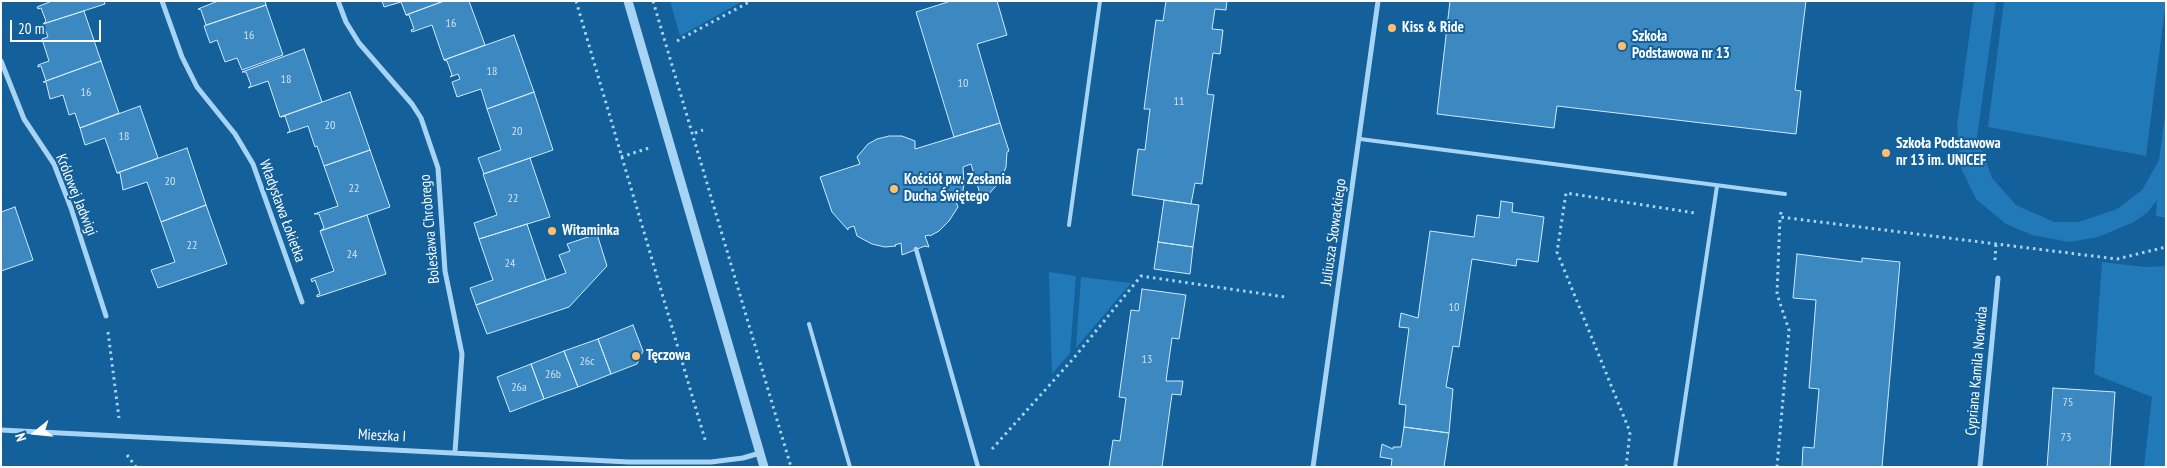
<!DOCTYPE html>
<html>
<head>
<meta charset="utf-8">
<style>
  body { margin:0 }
  #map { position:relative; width:2167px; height:468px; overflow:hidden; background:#13609b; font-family:"PT Sans Narrow",sans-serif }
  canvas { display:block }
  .frame { position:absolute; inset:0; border:2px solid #fff; pointer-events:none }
  .north { position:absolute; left:10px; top:408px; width:50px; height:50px; -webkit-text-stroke:4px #13609b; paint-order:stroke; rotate:253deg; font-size:14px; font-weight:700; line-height:20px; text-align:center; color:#fff }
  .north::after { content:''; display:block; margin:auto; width:18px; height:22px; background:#fff; clip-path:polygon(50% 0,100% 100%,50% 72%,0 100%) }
  .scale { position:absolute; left:10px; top:20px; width:91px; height:22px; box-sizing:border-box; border:2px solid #fff; border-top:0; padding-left:6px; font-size:15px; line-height:18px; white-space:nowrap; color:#fff; -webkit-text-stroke:4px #13609b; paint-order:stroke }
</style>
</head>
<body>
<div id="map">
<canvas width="2167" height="468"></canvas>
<div class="frame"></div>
<div class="north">N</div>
<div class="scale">20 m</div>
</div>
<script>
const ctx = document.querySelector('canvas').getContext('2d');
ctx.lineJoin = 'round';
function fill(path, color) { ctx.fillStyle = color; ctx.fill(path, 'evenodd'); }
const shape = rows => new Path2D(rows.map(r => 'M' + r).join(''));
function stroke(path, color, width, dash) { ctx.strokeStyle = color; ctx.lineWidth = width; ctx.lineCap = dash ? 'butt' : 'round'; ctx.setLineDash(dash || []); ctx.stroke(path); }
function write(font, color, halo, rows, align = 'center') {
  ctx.font = font + ' "PT Sans Narrow",sans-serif'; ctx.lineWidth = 4; ctx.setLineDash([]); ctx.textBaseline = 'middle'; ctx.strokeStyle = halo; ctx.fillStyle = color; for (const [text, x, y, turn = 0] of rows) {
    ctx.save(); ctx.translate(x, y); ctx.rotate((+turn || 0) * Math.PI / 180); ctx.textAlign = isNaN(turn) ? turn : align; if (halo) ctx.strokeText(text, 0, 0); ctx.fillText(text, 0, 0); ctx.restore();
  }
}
fill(shape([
  [670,1,743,1,680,36],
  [1974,1,1996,1,1977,137,1992,178,2016,205,2054,222,2079,222,2117,209,2142,190,2159,160,2166,109,2166,218,2156,216,2157,200,2147,213,2132,223,2098,237,2069,242,2032,235,2006,224,1976,199,1961,168,1957,126],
  [2004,1,2166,1,2146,156,1988,127],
  [2102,262,2145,267,2166,266,2166,467,2144,467,2152,397,2094,374],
  [1049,272,1076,276,1070,353,1052,374],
  [1081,277,1131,283,1076,348]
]), '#2179b8');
const building = shape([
  [52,1,104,1,105,4,43,24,46,21,41,8,38,9,37,7,52,1],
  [218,1,265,1,266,5,206,25,201,10,198,9,218,1],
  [382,1,444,1,406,15,401,2,384,7,382,1],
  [444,1,469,1,485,45,444,60,432,25,412,32,411,30,414,29,409,15,406,15,444,1],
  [951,1,997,1,1007,35,977,44,1000,123,954,137,916,12,951,1],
  [1166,1,1227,1,1226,10,1215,9,1212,29,1223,30,1220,54,1213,53,1207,94,1214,95,1202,184,1195,183,1191,204,1132,195,1138,149,1145,150,1150,109,1144,109,1156,20,1163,21,1166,1],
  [1450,1,1806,1,1795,90,1801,91,1796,134,1557,106,1554,128,1437,114,1450,1],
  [266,5,283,55,242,70,237,58,225,62,217,40,210,43,204,26,266,5],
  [84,11,101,61,46,81,41,66,38,67,38,65,49,61,42,39,48,37,43,24,84,11],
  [514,35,534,92,487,109,481,89,457,97,452,82,460,79,458,74,450,77,452,75,447,61,444,60,514,35],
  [304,49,322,102,280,117,268,81,248,88,251,85,246,72,242,72,304,49],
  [101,61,119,113,80,128,75,113,69,115,63,95,50,99,46,82,43,82,101,61],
  [350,92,370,150,324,166,317,146,315,147,308,126,287,133,290,131,285,116,281,117,350,92],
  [534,92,553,150,484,174,478,158,501,150,487,109,534,92],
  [140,106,158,158,117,173,105,138,85,145,80,128,140,106],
  [1000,123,1009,151,1007,152,1006,167,1001,180,988,195,987,191,980,194,971,164,963,167,964,184,962,197,960,195,954,196,958,207,949,221,939,231,930,236,929,235,925,236,929,247,925,246,902,255,901,243,895,245,896,246,885,247,872,244,857,236,854,226,848,228,848,230,832,212,820,177,860,164,857,157,868,144,877,139,889,136,902,136,915,141,915,149,1000,123],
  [187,148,206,205,161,222,147,182,123,190,120,173,117,173,187,148],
  [370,150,390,207,320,231,324,228,319,214,314,214,338,206,324,166,370,150],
  [530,158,550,217,479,239,474,223,497,215,483,174,530,158],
  [1164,200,1199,205,1193,247,1158,242,1164,200],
  [1501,201,1513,203,1512,212,1544,217,1538,262,1517,259,1516,266,1472,259,1459,347,1453,346,1446,387,1453,389,1449,433,1404,427,1406,405,1399,404,1409,328,1399,327,1401,313,1418,318,1430,231,1474,237,1477,215,1499,218,1501,201],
  [206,205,227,264,158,288,151,270,175,262,161,222,206,205],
  [15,207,33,260,1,271,1,212,15,207],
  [367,215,386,274,317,297,317,295,320,294,315,280,312,282,311,279,334,271,320,231,367,215],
  [527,224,546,280,476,305,470,288,493,280,479,239,527,224],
  [597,234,607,266,569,307,487,334,476,305,566,273,559,255,570,251,567,244,597,234],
  [1158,242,1193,247,1190,274,1154,269,1158,242],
  [1797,254,1862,262,1862,258,1900,262,1882,467,1802,467,1803,447,1814,448,1819,389,1809,388,1816,300,1793,298,1797,254],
  [1142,289,1186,295,1179,339,1172,338,1166,381,1183,381,1181,395,1172,394,1162,467,1109,467,1113,440,1120,441,1126,398,1119,397,1131,310,1139,311,1142,289],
  [633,325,643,351,637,364,611,374,598,339,633,325],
  [598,339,611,374,578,387,564,351,598,339],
  [564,351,578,387,544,399,531,364,564,351],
  [531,364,544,399,510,412,497,377,531,364],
  [2053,388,2115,392,2110,467,2047,467,2053,388],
  [1404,427,1449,433,1444,467,1391,467,1392,459,1380,457,1382,444,1393,449,1393,447,1401,447,1404,427]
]);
fill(building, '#3c89c2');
stroke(building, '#cfeafd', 1);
stroke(shape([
  [576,1,706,443],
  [653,1,791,467],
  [677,41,751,1],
  [695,133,703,130],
  [621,157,649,148],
  [1781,212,1780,217,2117,259,2166,247],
  [1995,260,1996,243],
  [108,332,119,418],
  [992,449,1073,359,1141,276,1285,297],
  [127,455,136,467],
  [1626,467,1630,432,1557,252,1566,193,1695,213],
  [1777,467,1789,330,1777,294,1780,217]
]), '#a7d3f4', 3, [2.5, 4]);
stroke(shape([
  [1360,139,1785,194],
  [1069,225,1100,1],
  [809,324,850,467],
  [1675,467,1717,186]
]), '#a7d3f4', 4);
stroke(shape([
  [916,249,978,467]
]), '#a7d3f4', 4.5);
stroke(shape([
  [162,1,182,57,197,87,235,134,253,164,302,302],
  [338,1,346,22,359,43,412,104,421,118,438,168,445,271,462,354,455,452],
  [1,61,24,119,54,164,71,208,106,316],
  [1,430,629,462,711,462,743,458,760,453],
  [1313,467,1378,1],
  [1980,467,1998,278]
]), '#a7d3f4', 5);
stroke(shape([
  [628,1,764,467]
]), '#a7d3f4', 9);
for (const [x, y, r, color] of [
  [1392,28,5,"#ffc069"],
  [1622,46,5,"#ffc069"],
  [1886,153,5,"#ffc069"],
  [894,189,5,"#ffc069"],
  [552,231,5,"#ffc069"],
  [636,356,5,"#ffc069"]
]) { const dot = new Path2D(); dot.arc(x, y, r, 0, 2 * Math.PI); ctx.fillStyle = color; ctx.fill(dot); stroke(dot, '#13609b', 2); }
write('12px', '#cee2f0', null, [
  ["16",451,24],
  ["16",249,36],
  ["18",492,72],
  ["18",286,80],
  ["10",963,84],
  ["16",86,93],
  ["11",1179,102],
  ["20",330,126],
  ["20",517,132],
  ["18",124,137],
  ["20",170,182],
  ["22",354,189],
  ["22",513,199],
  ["22",192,246],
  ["24",352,255],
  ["24",510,264],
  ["10",1454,308],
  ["13",1147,360],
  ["26c",587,362],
  ["26b",553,375],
  ["26a",519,388],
  ["75",2068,403],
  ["73",2066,438]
]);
write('bold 15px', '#fff', '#13609b', [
  ["Kiss & Ride",1402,28],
  ["Szkoła",1632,37],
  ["Podstawowa nr 13",1632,54],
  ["Szkoła Podstawowa",1896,144],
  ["nr 13 im. UNICEF",1896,161],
  ["Kościół pw. Zesłania",904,180],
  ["Ducha Świętego",904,197],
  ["Witaminka",562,231],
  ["Tęczowa",646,356]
], 'left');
write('15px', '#fff', '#13609b', [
  ["Królowej Jadwigi",76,195,68],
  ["Władysława Łokietka",282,211,70],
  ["Bolesława Chrobrego",430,229,-95],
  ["Juliusza Słowackiego",1334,232,-82],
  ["Cypriana Kamila Norwida",1977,371,-85],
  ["Mieszka I",382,436,3]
]);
</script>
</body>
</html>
